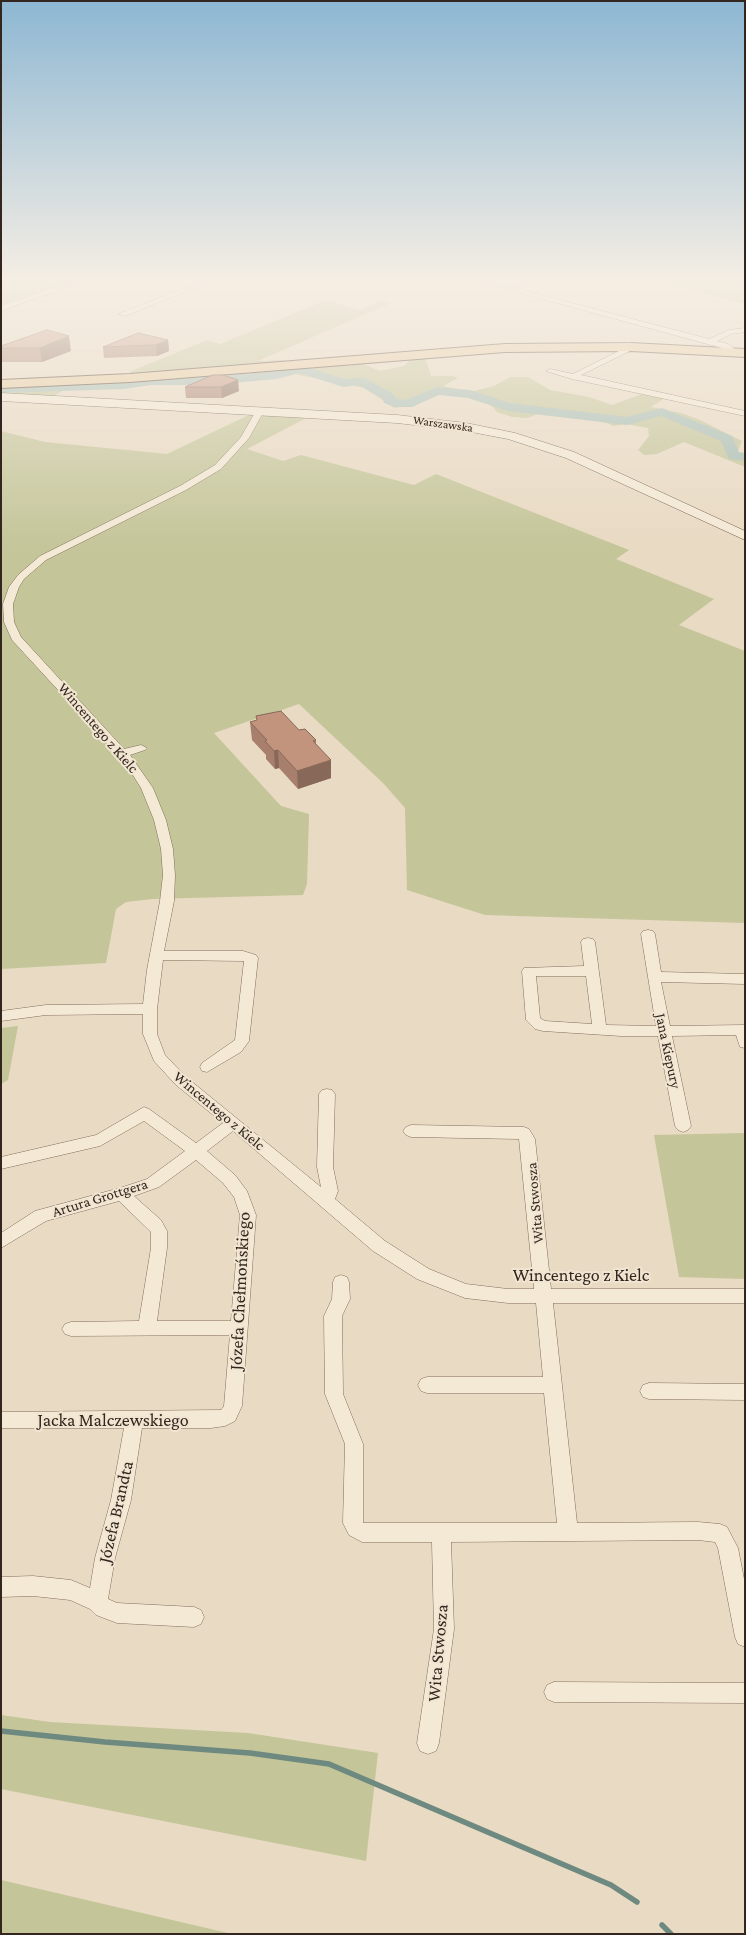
<!DOCTYPE html>
<html>
<head>
<meta charset="utf-8">
<style>
  body { margin:0 }
  #map { position:relative; width:746px; height:1935px; overflow:hidden; background:#e9dac3; font-family:"Crimson Pro",serif }
  canvas { display:block }
  .frame { position:absolute; inset:0; border:2px solid #32261e; pointer-events:none }
</style>
</head>
<body>
<div id="map">
<canvas width="746" height="1935"></canvas>
<div class="frame"></div>
</div>
<script>
const ctx = document.querySelector('canvas').getContext('2d');
ctx.lineJoin = 'round';
function fill(path, color) { ctx.fillStyle = color; ctx.fill(path, 'evenodd'); }
const shape = rows => new Path2D(rows.map(r => 'M' + r).join(''));
function stroke(path, color, width, dash) { ctx.strokeStyle = color; ctx.lineWidth = width; ctx.lineCap = dash ? 'butt' : 'round'; ctx.setLineDash(dash || []); ctx.stroke(path); }
function write(font, color, halo, rows, align = 'center') {
  ctx.font = font + ' "Crimson Pro",serif'; ctx.lineWidth = 4; ctx.setLineDash([]); ctx.textBaseline = 'middle'; ctx.strokeStyle = halo; ctx.fillStyle = color; for (const [text, x, y, turn = 0] of rows) {
    ctx.save(); ctx.translate(x, y); ctx.rotate((+turn || 0) * Math.PI / 180); ctx.textAlign = isNaN(turn) ? turn : align; if (halo) ctx.strokeText(text, 0, 0); ctx.fillText(text, 0, 0); ctx.restore();
  }
}
fill(shape([
  [1,277,82,277,1,305],
  [637,277,745,277,745,304,679,287],
  [326,300,360,310,381,301,391,303,258,361,285,360,283,362,133,374,129,372,207,340,220,344],
  [425,357,431,376,452,376,458,378,443,386,470,392,494,386,510,377,528,377,550,390,589,397,612,405,642,394,665,398,651,407,681,413,698,419,742,441,737,453,745,453,745,467,684,442,657,454,644,455,638,450,649,436,648,428,626,424,614,426,598,420,544,412,527,418,512,417,497,412,487,401,469,395,433,392,426,398,407,406,394,408,364,388,289,373,286,371,292,369,361,363,380,371,404,366,411,359],
  [165,379,205,380,201,382,69,388,51,397,1,395,1,386],
  [253,413,308,417,247,449,283,461,301,455,414,485,436,474,629,550,616,559,714,599,679,625,745,651,745,923,485,915,407,890,405,808,384,784,299,704,214,733,281,806,309,814,307,884,303,895,152,899,126,902,116,909,106,963,1,969,1,431,45,442,167,454],
  [18,1026,8,1080,1,1084,1,1028],
  [745,1133,745,1279,679,1277,654,1135],
  [1,1715,50,1722,248,1733,378,1753,366,1861,1,1789],
  [1,1880,232,1934,1,1934]
]), '#c4c599');
stroke(shape([
  [1,1731,105,1742,250,1753,329,1764,611,1885,637,1902],
  [662,1925,671,1934]
]), '#6d8980', 5.5);
fill(shape([
  [300,365,344,379,364,378,392,393,397,399,406,400,437,387,470,390,510,403,627,417,662,408,732,436,739,452,745,453,745,461,729,459,721,441,661,416,627,425,508,411,468,398,439,395,412,407,394,407,384,403,382,398,358,385,343,387,300,373,277,379,209,385,151,385,124,389,1,393,1,385,124,381,151,377,209,377,277,371,300,365]
]), '#a5bcb3');
const street = shape([
  [85,277,94,277,1,311,1,306,85,277],
  [213,277,221,277,125,316,118,314,213,277],
  [462,277,472,277,709,339,729,330,745,328,745,332,731,334,717,341,728,344,736,350,737,352,733,354,722,348,462,277],
  [631,345,634,345,634,349,581,375,745,411,745,416,572,379,546,371,550,369,573,374,631,345],
  [257,409,264,411,249,438,221,469,186,490,46,560,24,579,19,587,13,604,14,622,21,637,124,749,141,745,147,748,145,750,130,755,153,788,166,820,173,849,175,875,174,901,164,951,243,951,256,955,258,958,249,1041,241,1052,207,1072,202,1071,200,1067,202,1063,235,1040,244,961,163,960,157,1009,157,1034,165,1055,186,1077,321,1187,317,1167,319,1094,322,1090,327,1089,332,1090,335,1094,333,1167,338,1191,335,1199,385,1241,429,1269,466,1284,508,1289,534,1289,519,1139,411,1137,406,1135,403,1131,406,1127,411,1125,524,1127,529,1129,535,1139,551,1289,745,1289,745,1303,553,1303,577,1523,698,1522,720,1524,727,1527,738,1548,745,1584,745,1647,738,1644,735,1637,718,1548,715,1542,698,1540,451,1542,454,1629,439,1743,436,1751,428,1754,420,1751,417,1743,434,1629,432,1542,362,1542,349,1535,343,1523,345,1444,325,1394,324,1316,332,1299,333,1282,335,1277,341,1275,347,1277,349,1282,350,1299,342,1316,343,1394,363,1444,363,1523,557,1523,544,1393,427,1393,421,1391,418,1385,421,1379,427,1377,543,1377,536,1303,508,1303,465,1298,417,1279,373,1251,233,1131,207,1151,235,1175,247,1191,256,1215,242,1406,235,1421,225,1426,211,1428,142,1428,131,1500,115,1558,108,1599,117,1603,194,1607,201,1610,204,1617,201,1624,194,1627,117,1623,96,1615,90,1609,70,1600,33,1596,1,1597,1,1577,33,1576,71,1580,90,1588,95,1558,111,1500,124,1428,1,1428,1,1412,221,1410,224,1406,230,1335,71,1336,65,1334,62,1329,65,1324,71,1322,139,1321,151,1248,151,1232,119,1201,46,1221,1,1248,1,1233,35,1211,120,1188,147,1179,185,1151,144,1121,100,1146,1,1169,1,1157,96,1135,144,1107,149,1109,196,1143,223,1123,176,1085,154,1061,143,1034,143,1014,46,1015,1,1021,1,1011,46,1005,143,1004,147,970,160,901,163,875,161,849,154,820,141,788,126,764,12,640,4,622,3,604,9,587,18,575,40,556,180,486,215,465,241,437,257,409],
  [196,1160,223,1183,234,1197,240,1215,231,1321,157,1321,167,1248,167,1231,161,1220,134,1196,159,1187,196,1160],
  [648,930,653,931,655,934,661,972,745,974,745,984,661,982,670,1026,745,1025,745,1048,740,1047,736,1035,672,1036,691,1126,688,1130,683,1132,678,1130,675,1126,658,1036,621,1036,543,1031,535,1029,526,1020,522,971,524,968,584,966,581,942,583,939,588,938,593,939,595,942,606,1025,656,1026,641,934,643,931,648,930],
  [536,976,586,976,592,1024,545,1021,540,1018,536,976],
  [649,1383,745,1384,745,1400,649,1399,643,1397,640,1391,643,1385,649,1383],
  [554,1682,745,1683,745,1703,554,1702,547,1699,544,1692,547,1685,554,1682]
]);
const secondary = shape([
  [1,393,397,415,466,423,515,433,574,452,745,531,745,540,566,458,508,439,466,431,397,423,1,401,1,393]
]);
const primary = shape([
  [631,343,745,349,745,357,631,351,505,352,130,382,1,388,1,380,130,374,505,344,631,343]
]);
stroke(street, '#816d5c', 1);
stroke(secondary, '#634e3f', 1);
stroke(primary, '#4f3c30', 2);
fill(street, '#f4e9d5');
fill(secondary, '#f4e9d5');
fill(primary, '#e8cb9f');
fill(shape([
  [47,330,71,351,42,362,1,362,1,346],
  [168,340,169,351,157,356,104,358,103,347],
  [213,375,239,391,222,398,186,398,185,387],
  [250,722,299,730,316,740,316,744,331,778,298,789,279,768,275,769,266,759,266,755,252,740]
]), '#a87f6c');
fill(shape([
  [69,336,71,351,42,362,40,348],
  [168,340,169,351,157,356,156,345],
  [238,380,239,391,222,398,221,387],
  [278,750,279,768,275,769,274,751],
  [331,760,331,778,298,789,297,771]
]), '#886858');
const building = shape([
  [47,330,69,336,40,348,1,348,1,346,47,330],
  [138,333,168,340,156,345,103,347,138,333],
  [213,375,223,375,238,380,221,387,185,387,213,375],
  [281,711,299,730,305,729,316,740,313,741,331,760,297,771,278,750,274,751,265,741,267,740,250,722,257,720,256,716,281,711]
]);
fill(building, '#c3947d');
stroke(building, '#886858', 1);
const sky = ctx.createLinearGradient(0, 0, 0, 548);
sky.addColorStop(0, '#8db7d3');
sky.addColorStop(0.51, '#f5eee4');
sky.addColorStop(1, '#f5eee400');
ctx.fillStyle = sky;
ctx.fillRect(0, 0, 746, 548);
write('12px', '#32261e', '#f1e5d2', [
  ["Warszawska",443,424,8]
]);
write('15px', '#32261e', '#f1e5d2', [
  ["Wincentego z Kielc",98,728,49],
  ["Jana Kiepury",668,1051,78],
  ["Wincentego z Kielc",219,1111,40],
  ["Artura Grottgera",100,1198,-17],
  ["Wita Stwosza",535,1203,-95]
]);
write('18px', '#32261e', '#f1e5d2', [
  ["Wincentego z Kielc",581,1275],
  ["Józefa Chełmońskiego",240,1291,-87],
  ["Jacka Malczewskiego",113,1420],
  ["Józefa Brandta",116,1512,-77],
  ["Wita Stwosza",438,1653,-85]
]);
</script>
</body>
</html>
